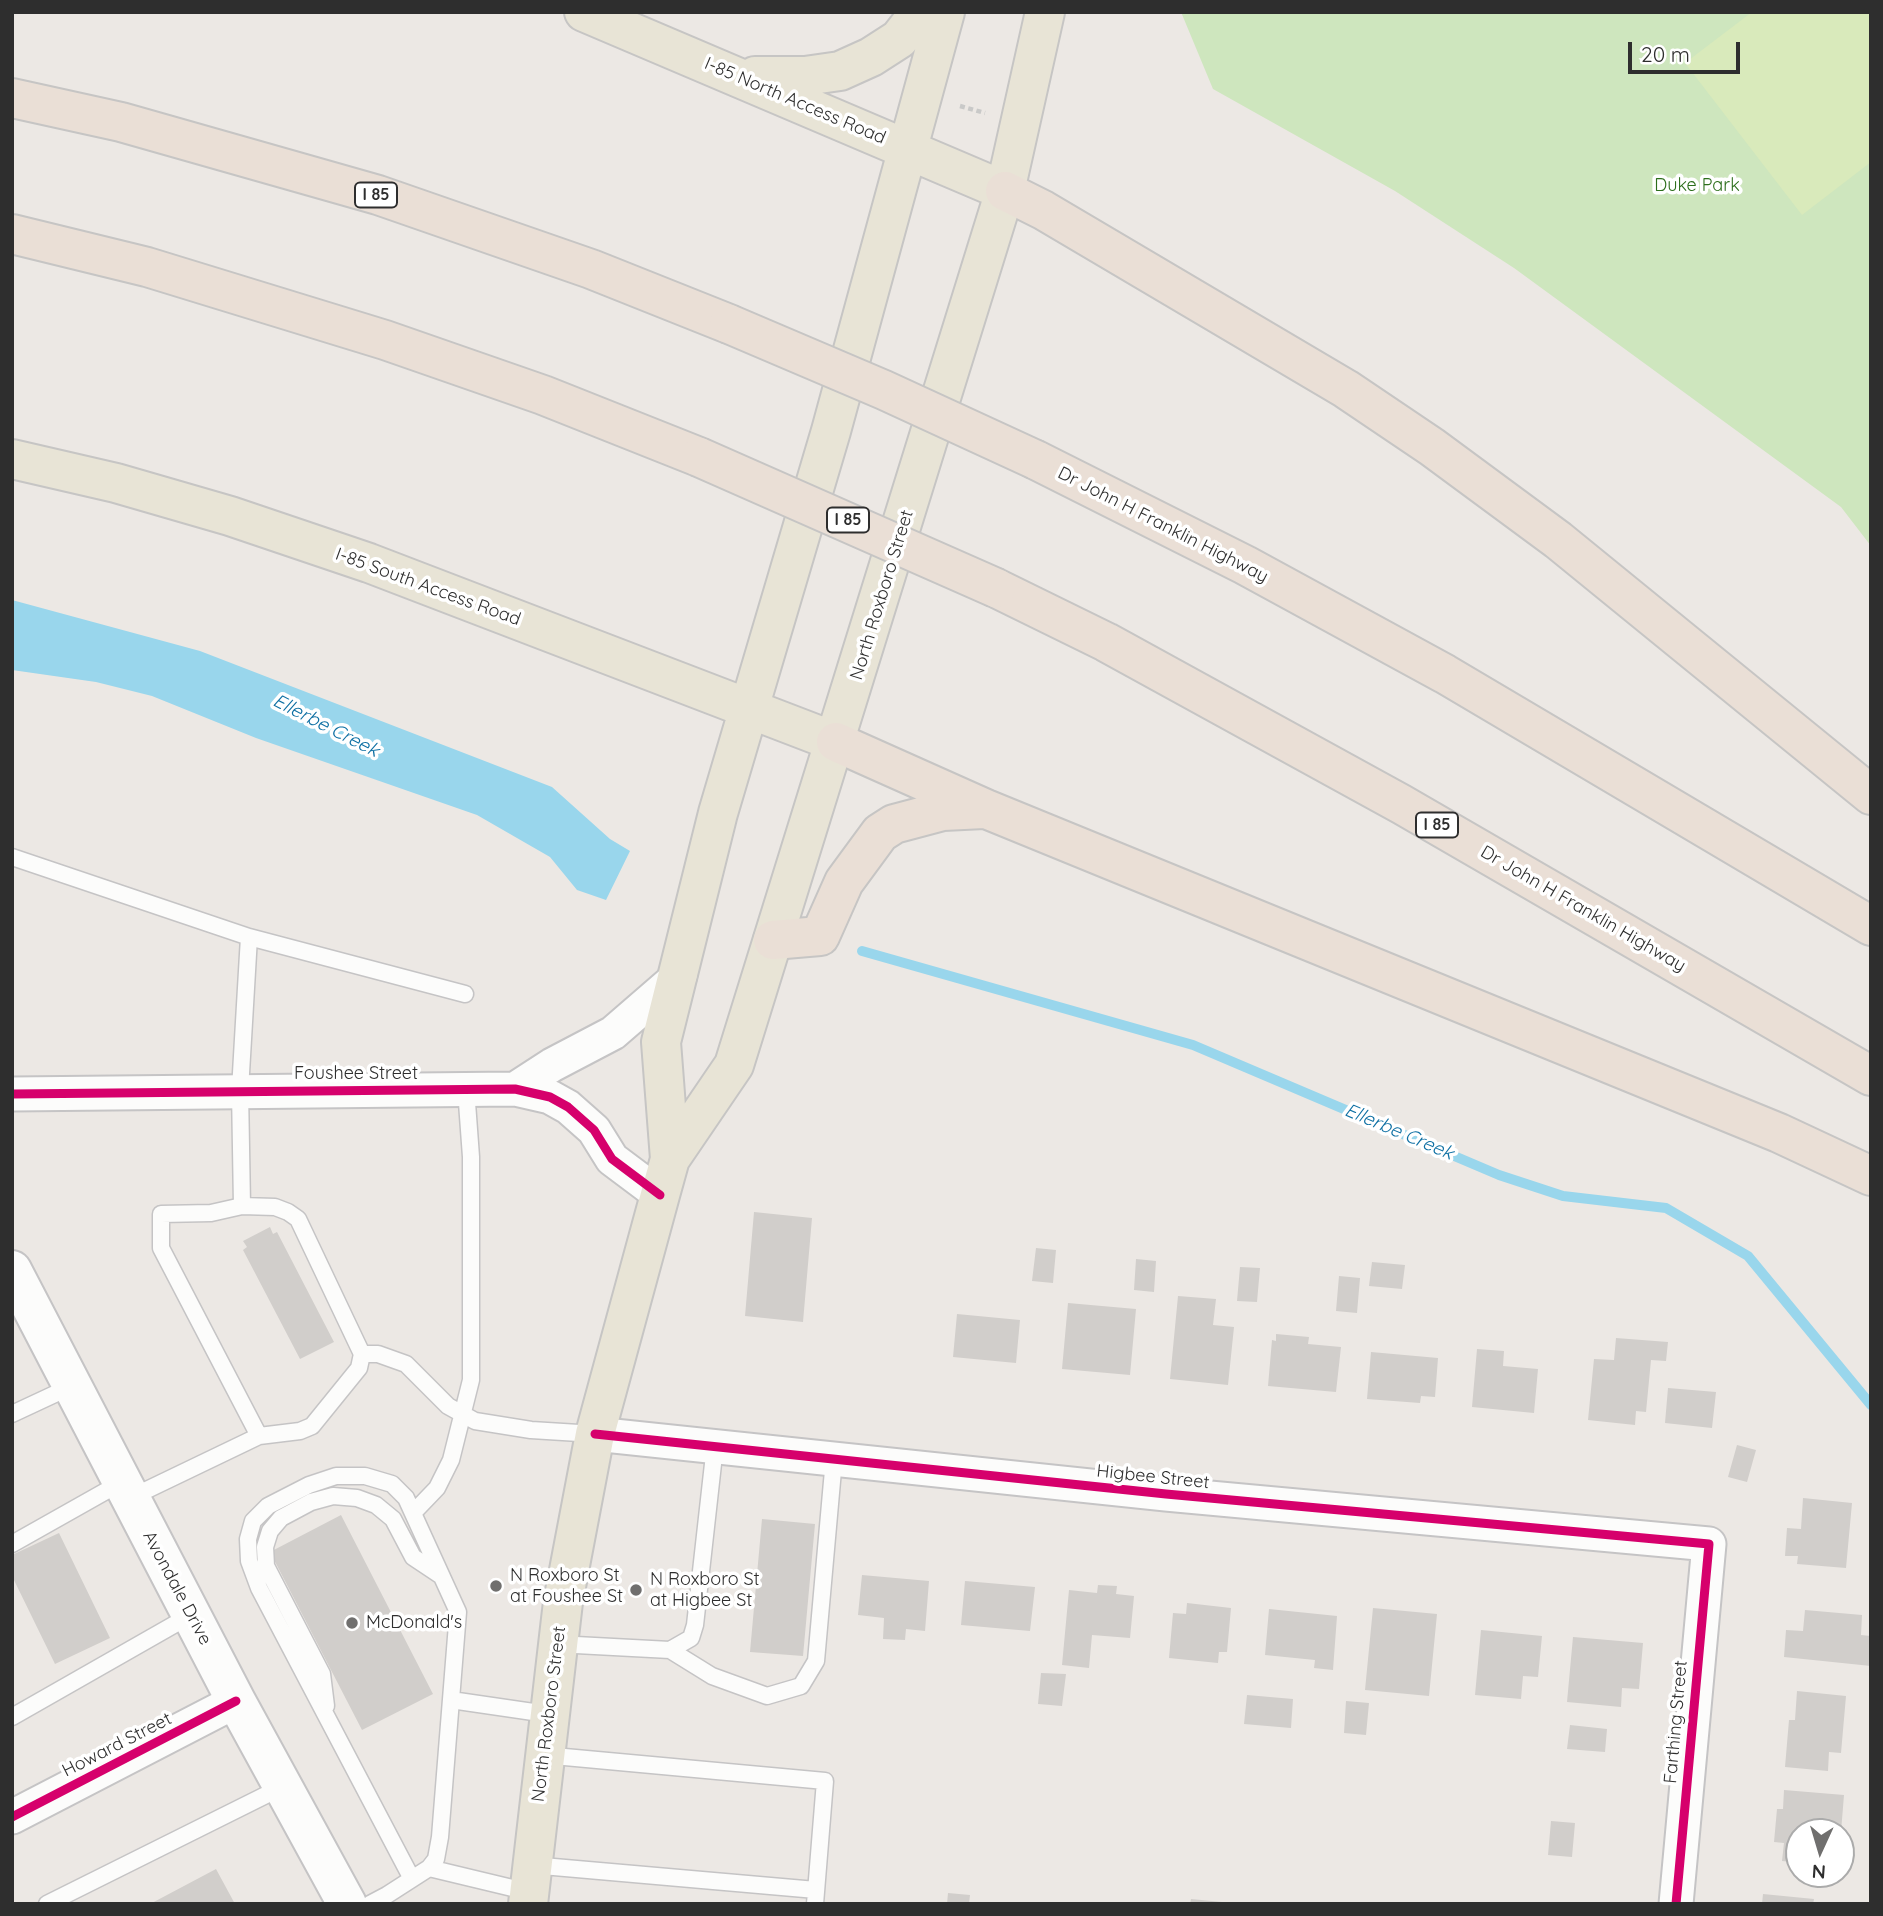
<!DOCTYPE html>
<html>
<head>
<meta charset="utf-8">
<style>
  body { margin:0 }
  #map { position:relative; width:1883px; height:1916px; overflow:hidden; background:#ece8e4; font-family:Quicksand,sans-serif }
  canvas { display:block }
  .frame { position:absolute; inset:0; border:14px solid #2e2e2e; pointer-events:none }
  .north { position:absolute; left:1785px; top:1818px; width:70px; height:70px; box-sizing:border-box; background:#fff; border:2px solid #ababab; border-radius:50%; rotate:184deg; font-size:19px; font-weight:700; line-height:28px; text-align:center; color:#2e2e2e }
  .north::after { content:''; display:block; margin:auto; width:24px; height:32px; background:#706f6e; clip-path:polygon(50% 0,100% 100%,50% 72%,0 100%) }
  .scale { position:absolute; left:1628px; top:42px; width:112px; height:32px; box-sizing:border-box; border:4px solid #2e2e2e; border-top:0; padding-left:9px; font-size:21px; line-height:24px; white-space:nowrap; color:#2e2e2e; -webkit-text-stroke:5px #fff; paint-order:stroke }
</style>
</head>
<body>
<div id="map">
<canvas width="1883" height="1916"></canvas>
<div class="frame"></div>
<div class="north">N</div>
<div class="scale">20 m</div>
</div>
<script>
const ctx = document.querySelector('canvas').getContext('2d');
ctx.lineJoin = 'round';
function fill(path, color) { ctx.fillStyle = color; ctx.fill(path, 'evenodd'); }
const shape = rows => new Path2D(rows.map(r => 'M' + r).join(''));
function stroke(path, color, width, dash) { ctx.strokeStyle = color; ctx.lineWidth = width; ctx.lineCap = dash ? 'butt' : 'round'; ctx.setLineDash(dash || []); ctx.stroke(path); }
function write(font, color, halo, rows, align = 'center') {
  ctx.font = font + ' Quicksand,sans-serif'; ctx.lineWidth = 7; ctx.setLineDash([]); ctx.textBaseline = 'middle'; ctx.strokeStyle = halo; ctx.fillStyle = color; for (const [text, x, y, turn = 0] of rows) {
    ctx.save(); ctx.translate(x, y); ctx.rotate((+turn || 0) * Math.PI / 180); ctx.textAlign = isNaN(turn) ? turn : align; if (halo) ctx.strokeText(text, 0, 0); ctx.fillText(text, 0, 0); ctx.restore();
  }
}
fill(shape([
  [1181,12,1871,12,1871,546,1841,507,1514,268,1395,191,1213,89]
]), '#cee6be');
fill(shape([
  [1752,12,1871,12,1871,162,1802,215,1685,63]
]), '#d9eabb');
fill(shape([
  [12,600,200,651,552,787,610,839,630,851,606,900,577,890,550,857,477,815,256,738,152,696,96,682,12,670]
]), '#99d6ec');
stroke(shape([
  [862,951,1193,1045,1499,1175,1563,1196,1666,1208,1748,1256,1871,1405]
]), '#99d6ec', 10);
fill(shape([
  [754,1212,812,1218,803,1322,745,1316],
  [270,1227,273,1234,277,1232,334,1342,300,1359,243,1250,247,1247,243,1241],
  [1036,1248,1056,1250,1053,1283,1032,1281],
  [1136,1259,1156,1261,1154,1292,1134,1290],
  [1372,1262,1405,1265,1402,1289,1369,1286],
  [1240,1267,1260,1268,1257,1302,1237,1301],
  [1339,1276,1360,1278,1357,1313,1336,1311],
  [1178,1296,1216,1299,1213,1325,1234,1327,1228,1385,1170,1379],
  [1068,1303,1136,1309,1130,1375,1062,1369],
  [957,1314,1020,1320,1016,1363,953,1357],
  [1276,1334,1309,1337,1308,1344,1341,1347,1336,1392,1268,1386,1272,1340,1276,1341],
  [1616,1338,1668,1342,1666,1361,1651,1360,1646,1412,1636,1411,1635,1425,1588,1420,1594,1359,1614,1360],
  [1477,1349,1504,1351,1503,1366,1538,1369,1534,1413,1472,1407],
  [1371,1352,1438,1358,1435,1397,1421,1396,1420,1403,1367,1399],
  [1668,1388,1716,1392,1712,1428,1665,1423],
  [1737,1445,1756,1450,1747,1482,1728,1477],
  [1803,1498,1852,1503,1846,1568,1797,1564,1798,1556,1785,1556,1787,1528,1801,1529],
  [341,1515,433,1694,362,1730,270,1552],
  [762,1519,815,1524,803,1656,750,1652],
  [59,1533,110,1638,55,1664,12,1576,12,1555],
  [862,1575,929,1581,925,1631,906,1629,905,1640,883,1639,884,1618,858,1615],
  [965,1581,1035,1587,1030,1631,961,1625],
  [1098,1585,1117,1586,1116,1594,1134,1596,1130,1638,1092,1635,1089,1668,1062,1665,1069,1590,1097,1593],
  [1187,1603,1231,1608,1227,1652,1219,1652,1218,1663,1169,1658,1173,1613,1186,1614],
  [1373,1608,1437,1614,1429,1696,1365,1690],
  [1269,1609,1337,1616,1333,1670,1314,1668,1315,1660,1265,1655],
  [1805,1610,1862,1615,1861,1635,1871,1636,1871,1666,1784,1657,1786,1630,1803,1631],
  [1481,1630,1542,1636,1538,1677,1523,1676,1521,1699,1475,1695],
  [1573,1637,1643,1643,1639,1689,1622,1688,1621,1707,1567,1702],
  [1041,1673,1066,1674,1062,1706,1038,1704],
  [1797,1691,1846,1696,1841,1753,1829,1752,1828,1771,1785,1767,1789,1720,1795,1720],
  [1247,1695,1293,1699,1291,1728,1244,1724],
  [1346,1701,1369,1703,1366,1735,1344,1733],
  [1570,1725,1607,1729,1605,1752,1567,1749],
  [1784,1790,1844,1795,1841,1832,1799,1832,1799,1863,1782,1861,1784,1843,1774,1842,1777,1809,1783,1809],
  [1551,1821,1575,1823,1572,1857,1548,1855],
  [216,1869,235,1904,150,1904],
  [948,1893,970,1895,969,1904,947,1904],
  [1763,1894,1814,1899,1813,1904,1762,1904],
  [1191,1899,1222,1902,1222,1904,1190,1904]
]), '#d1cecb');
const lane = shape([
  [12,857,249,937],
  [242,1206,240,1090,249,937,465,994],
  [362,1354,378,1354,406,1364,448,1406,475,1421,531,1430,595,1434],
  [12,1414,72,1386],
  [130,1498,259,1436,300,1431,312,1426,359,1368,362,1354,298,1219,288,1212,275,1207,242,1206,211,1213,161,1214,161,1248,259,1436],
  [413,1513,437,1488,451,1460,471,1380,471,1157,466,1089],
  [12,1544,122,1482],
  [557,1644,670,1650,712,1676,767,1696,801,1686,816,1661,834,1459],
  [670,1650,691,1638,695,1625,715,1446],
  [451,1700,547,1714],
  [326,1706,322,1674,266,1566,265,1547,270,1531,281,1518,311,1502,333,1496,357,1498,376,1505,393,1519,413,1557,440,1575],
  [12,1717,191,1615],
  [543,1755,825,1781,815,1904],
  [531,1865,816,1890],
  [429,1868,529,1892],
  [47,1904,282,1787],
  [370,1904,387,1895,429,1868,436,1859,440,1837,458,1612,406,1498,392,1484,365,1476,336,1476,309,1485,268,1506,253,1521,248,1539,249,1561,259,1588,412,1879]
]);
const street = shape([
  [515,1089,552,1065,613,1033,680,975],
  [12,1094,515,1089,550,1097,568,1107,594,1130,612,1159,660,1195],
  [595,1434,1166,1494,1709,1544,1676,1904],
  [12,1817,236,1701]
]);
const secondary = shape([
  [12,1270,236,1701,347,1904]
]);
const primary = shape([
  [584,12,1005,191],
  [755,76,805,76,840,71,871,57,899,39,920,12],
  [12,459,116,483,230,516,369,563,836,742],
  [670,1159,661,1042,718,813,831,431,945,12],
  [528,1904,563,1602,595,1434,660,1195,670,1159,734,1065,1005,191,1045,12]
]);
const highway = shape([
  [12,98,121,122,378,195,591,269,729,324],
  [1005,191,1043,210,1346,389,1432,447,1558,540,1871,795],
  [12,234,147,267,385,340,543,395,699,457],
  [1036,460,1245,565,1445,674,1871,926],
  [996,588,1106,642,1401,804,1871,1076],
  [836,742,986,809,1779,1133,1871,1176],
  [773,940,820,936,844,882,880,833,894,824,943,811,984,809]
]);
stroke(lane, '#c5c4c5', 19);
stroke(street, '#c5c4c5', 37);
stroke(secondary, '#c5c4c5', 42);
stroke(primary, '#c6c5c4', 42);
stroke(highway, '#c6c5c4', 42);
stroke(shape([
  [960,106,985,113]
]), '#c9c9c8', 4.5, [5, 3.5]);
stroke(lane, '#fcfcfb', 16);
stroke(street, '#fcfcfb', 33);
stroke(secondary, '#fcfcfb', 38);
stroke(primary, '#e8e4d6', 38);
stroke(highway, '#eadfd6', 38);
const highwayBridge = shape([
  [729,324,884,390,1036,460],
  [699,457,996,588]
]);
stroke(highwayBridge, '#c6c5c4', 42, []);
stroke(highwayBridge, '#eadfd6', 38);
stroke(shape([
  [12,1094,515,1089,550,1097,568,1107,594,1130,612,1159,660,1195],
  [595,1434,1166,1494,1709,1544,1676,1904],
  [12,1817,236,1701]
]), '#d6006c', 9);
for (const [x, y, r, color] of [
  [496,1586,7,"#706f6e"],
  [636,1590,7,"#706f6e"],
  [352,1623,7,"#706f6e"]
]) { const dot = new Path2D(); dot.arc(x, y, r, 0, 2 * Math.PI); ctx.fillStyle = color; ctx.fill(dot); stroke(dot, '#fff', 2.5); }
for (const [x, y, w] of [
  [376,195,42],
  [848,520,42],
  [1437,825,42]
]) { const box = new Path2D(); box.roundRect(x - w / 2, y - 12.5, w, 25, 5); ctx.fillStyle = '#fff'; ctx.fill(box); stroke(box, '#2e2e2e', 2); }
write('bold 16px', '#2e2e2e', null, [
  ["I 85",376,195],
  ["I 85",848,520],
  ["I 85",1437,825]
]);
write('18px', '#2e2e2e', '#fff', [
  ["I-85 North Access Road",795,101,23],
  ["Dr John H Franklin Highway",1163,525,27],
  ["I-85 South Access Road",428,587,20],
  ["North Roxboro Street",882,595,-73],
  ["Dr John H Franklin Highway",1583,909,30],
  ["Foushee Street",356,1074],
  ["Higbee Street",1153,1477,6],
  ["Avondale Drive",177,1588,62],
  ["North Roxboro Street",549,1714,-83],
  ["Farthing Street",1676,1722,-85],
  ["Howard Street",117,1745,-27]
]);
write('18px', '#2c6e1b', '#fff', [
  ["Duke Park",1697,186]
]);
write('18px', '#2e2e2e', '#fff', [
  ["N Roxboro St",510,1576],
  ["at Foushee St",510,1597],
  ["N Roxboro St",650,1580],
  ["at Higbee St",650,1601],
  ["McDonald's",366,1623]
], 'left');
write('italic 19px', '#0d6fa3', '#fff', [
  ["Ellerbe Creek",326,726,27],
  ["Ellerbe Creek",1399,1132,23]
]);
</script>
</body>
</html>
